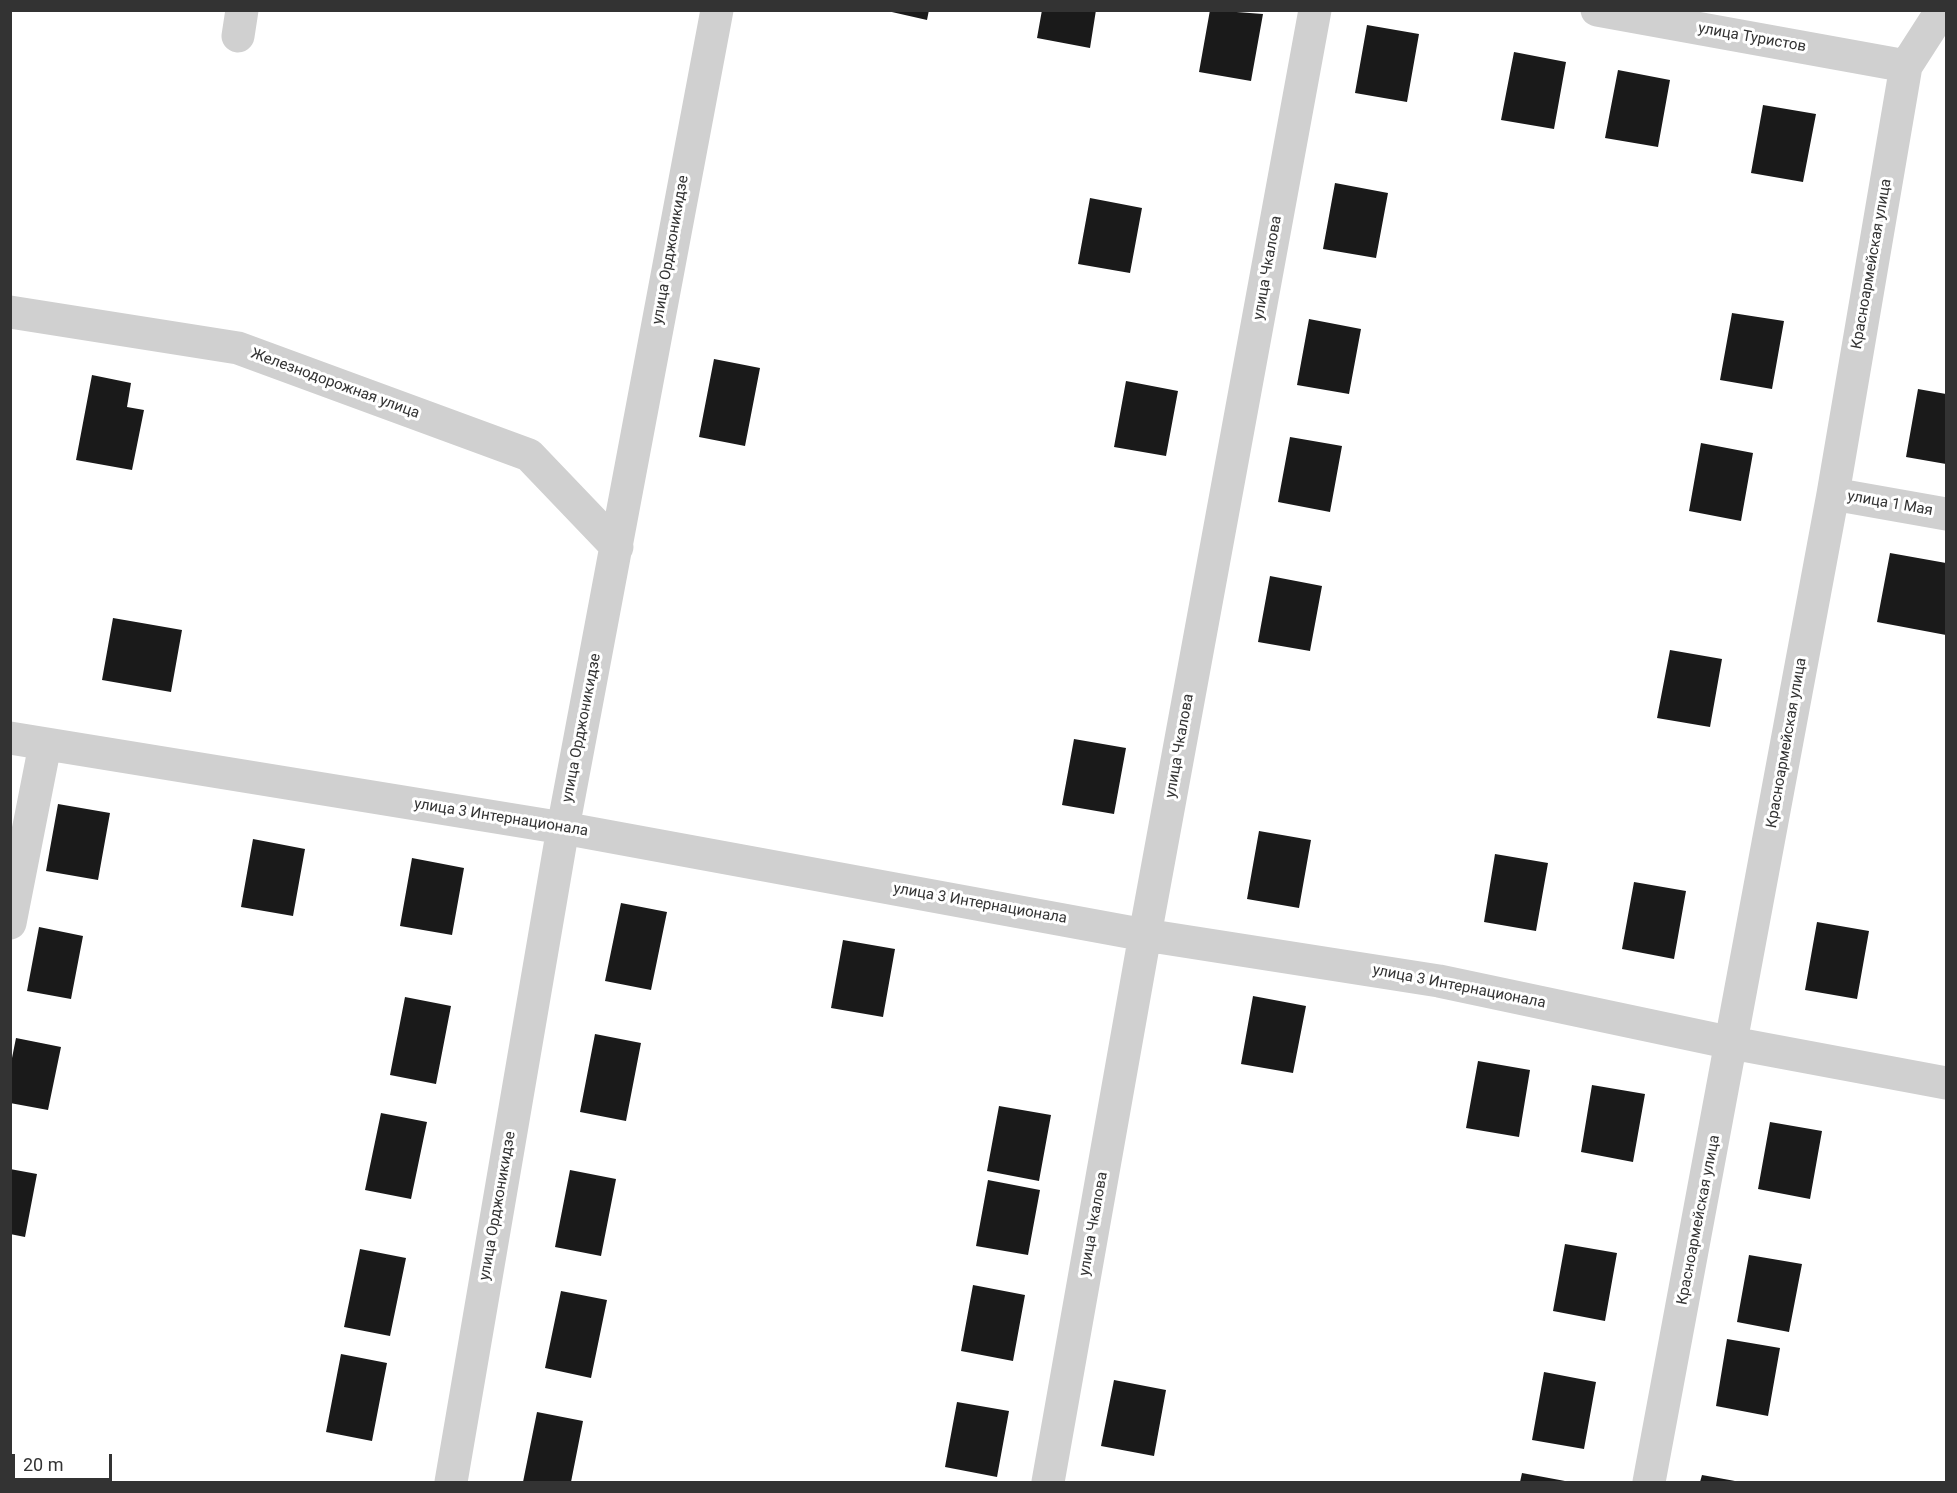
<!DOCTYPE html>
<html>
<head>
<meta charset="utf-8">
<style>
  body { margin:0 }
  #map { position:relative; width:1957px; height:1493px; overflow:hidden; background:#fff; font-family:Roboto,sans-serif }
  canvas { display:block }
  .frame { position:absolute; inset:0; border:12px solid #333; pointer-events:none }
  .scale { position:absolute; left:12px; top:1454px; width:100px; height:27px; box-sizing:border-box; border:3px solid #333; border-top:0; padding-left:8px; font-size:18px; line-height:21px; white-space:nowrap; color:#333; -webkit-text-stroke:4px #fff; paint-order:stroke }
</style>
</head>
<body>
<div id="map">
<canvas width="1957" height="1493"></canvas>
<div class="frame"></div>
<div class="scale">20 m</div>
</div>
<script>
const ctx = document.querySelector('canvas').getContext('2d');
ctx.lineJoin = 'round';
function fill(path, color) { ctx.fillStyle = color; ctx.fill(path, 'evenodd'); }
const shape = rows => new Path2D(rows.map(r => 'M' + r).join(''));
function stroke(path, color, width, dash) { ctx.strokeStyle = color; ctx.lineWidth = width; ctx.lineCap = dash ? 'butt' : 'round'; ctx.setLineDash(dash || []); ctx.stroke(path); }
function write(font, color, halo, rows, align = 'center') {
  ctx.font = font + ' Roboto,sans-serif'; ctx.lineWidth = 6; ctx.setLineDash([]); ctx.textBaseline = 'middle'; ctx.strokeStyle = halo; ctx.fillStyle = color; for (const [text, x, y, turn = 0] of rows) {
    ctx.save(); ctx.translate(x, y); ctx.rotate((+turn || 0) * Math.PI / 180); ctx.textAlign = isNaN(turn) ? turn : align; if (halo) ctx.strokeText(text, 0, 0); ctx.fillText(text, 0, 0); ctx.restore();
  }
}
fill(shape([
  [883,10,929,10,927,20],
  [1042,10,1096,10,1090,48,1037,38],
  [1210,10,1263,14,1251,81,1199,72],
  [1367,25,1419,34,1407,102,1355,93],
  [1514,52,1566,62,1554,129,1501,120],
  [1618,70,1670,80,1658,147,1605,138],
  [1763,105,1816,114,1803,182,1751,173],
  [1335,183,1388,193,1376,258,1323,249],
  [1090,198,1142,208,1130,273,1078,264],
  [1732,313,1784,321,1772,389,1720,380],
  [1309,319,1361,329,1349,394,1297,385],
  [714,359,760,368,745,446,699,437],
  [92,375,131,383,127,407,144,410,132,470,76,460],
  [1126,381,1178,391,1166,456,1114,447],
  [1918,389,1946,394,1946,464,1906,457],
  [1290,437,1342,446,1330,512,1278,502],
  [1701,443,1753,453,1741,521,1689,511],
  [1890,553,1946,563,1946,635,1877,622],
  [1270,576,1322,586,1310,651,1258,642],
  [113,618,182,630,171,692,102,680],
  [1670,650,1722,659,1710,727,1657,718],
  [1074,739,1126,748,1114,814,1062,805],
  [58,804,110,813,98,880,46,871],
  [1259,831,1311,840,1299,908,1247,899],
  [253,839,305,849,293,916,241,907],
  [1495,854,1548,863,1536,931,1484,922],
  [412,858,464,868,452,935,400,926],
  [1634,882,1686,891,1674,959,1622,949],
  [621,903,667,912,651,990,605,981],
  [1817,922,1869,931,1857,999,1805,990],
  [39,927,83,936,71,999,27,991],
  [843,940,895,949,883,1017,831,1008],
  [1253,996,1306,1006,1293,1073,1241,1064],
  [405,997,451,1006,436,1084,390,1075],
  [595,1034,641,1043,626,1121,580,1112],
  [16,1038,61,1047,48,1110,10,1103,10,1068],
  [1478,1061,1530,1070,1519,1137,1466,1128],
  [1592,1085,1645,1094,1633,1162,1581,1152],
  [999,1106,1051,1115,1039,1181,987,1171],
  [381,1113,427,1122,411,1199,365,1190],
  [1770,1122,1822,1131,1810,1199,1758,1189],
  [10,1169,37,1174,25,1237,10,1234],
  [570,1170,616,1179,601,1256,555,1247],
  [988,1180,1040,1190,1028,1255,976,1246],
  [1565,1244,1617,1253,1605,1321,1553,1311],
  [360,1249,406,1258,390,1336,344,1327],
  [1749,1255,1802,1264,1789,1332,1737,1322],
  [973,1285,1025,1295,1013,1361,961,1351],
  [561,1291,607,1300,591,1378,545,1368],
  [1727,1339,1780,1348,1768,1416,1716,1406],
  [341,1354,387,1363,372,1441,326,1432],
  [1544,1372,1596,1382,1584,1449,1532,1440],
  [1114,1380,1166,1390,1154,1456,1101,1446],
  [957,1402,1009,1411,997,1477,945,1467],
  [537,1412,583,1421,571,1482,523,1482],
  [1522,1473,1565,1481,1565,1482,1520,1482],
  [1702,1475,1735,1481,1735,1482,1700,1482]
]), '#1a1a1a');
stroke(shape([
  [1597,10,1906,66],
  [238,36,242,10],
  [10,312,238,348,529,455,617,547],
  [1833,494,1946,514],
  [10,738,563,828,1145,935,1439,981,1732,1043,1946,1083],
  [10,923,45,745],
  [451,1482,563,828,717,10],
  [1048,1482,1145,935,1315,10],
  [1649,1482,1833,494,1906,66,1942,10]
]), '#d0d0d0', 33);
write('15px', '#333', '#fff', [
  ["улица Туристов",1752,38,10],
  ["улица Орджоникидзе",671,250,-80],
  ["Красноармейская улица",1872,264,-80],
  ["улица Чкалова",1268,268,-80],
  ["Железнодорожная улица",335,384,20],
  ["улица 1 Мая",1890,504,10],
  ["улица Орджоникидзе",582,728,-79],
  ["Красноармейская улица",1787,743,-80],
  ["улица Чкалова",1180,746,-80],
  ["улица 3 Интернационала",501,818,9],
  ["улица 3 Интернационала",980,904,10],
  ["улица 3 Интернационала",1459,987,11],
  ["улица Орджоникидзе",498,1206,-80],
  ["Красноармейская улица",1699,1220,-79],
  ["улица Чкалова",1094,1224,-80]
]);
</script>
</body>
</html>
